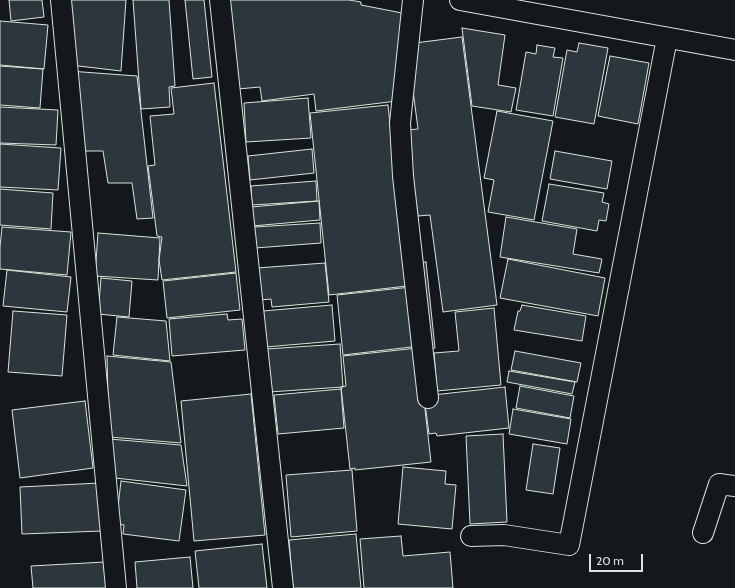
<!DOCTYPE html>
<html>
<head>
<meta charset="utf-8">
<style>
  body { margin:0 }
  #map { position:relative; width:735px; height:588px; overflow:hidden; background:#14181c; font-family:Cabin,sans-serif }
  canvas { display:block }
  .scale { position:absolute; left:589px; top:554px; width:54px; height:18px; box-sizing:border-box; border:2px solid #d8e6dc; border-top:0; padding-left:5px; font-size:12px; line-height:14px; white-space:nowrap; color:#d8e6dc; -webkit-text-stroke:3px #14181c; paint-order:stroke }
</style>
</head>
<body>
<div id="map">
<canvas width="735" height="588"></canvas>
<div class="scale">20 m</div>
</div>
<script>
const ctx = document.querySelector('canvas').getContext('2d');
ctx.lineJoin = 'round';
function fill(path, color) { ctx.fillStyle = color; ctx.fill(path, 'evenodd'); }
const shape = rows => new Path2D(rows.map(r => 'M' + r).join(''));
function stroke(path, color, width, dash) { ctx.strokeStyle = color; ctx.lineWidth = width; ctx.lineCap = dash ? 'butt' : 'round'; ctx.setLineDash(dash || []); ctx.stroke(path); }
const building = shape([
  [9,0,42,0,44,17,11,21,9,0],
  [62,0,126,0,121,71,70,65,62,0],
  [133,0,169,0,175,86,169,87,170,107,141,109,133,0],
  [185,0,204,0,212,77,193,79,185,0],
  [228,0,349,0,361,2,361,5,402,13,413,99,316,111,314,94,262,101,260,87,238,89,228,0],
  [0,21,48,25,44,69,0,65,0,21],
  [462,28,505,35,498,85,516,88,511,112,472,106,462,28],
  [462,37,497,305,443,312,430,215,418,216,416,201,409,202,407,130,418,129,407,44,462,37],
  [579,43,608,48,594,124,555,117,567,50,577,52,579,43],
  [537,45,555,48,553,57,563,58,553,116,516,110,526,52,536,54,537,45],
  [610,56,649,63,638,124,598,116,610,56],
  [0,66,43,69,40,108,0,105,0,66],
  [69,71,137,76,153,218,137,219,132,183,108,183,103,151,78,151,69,71],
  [214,83,236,272,162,280,159,260,162,237,157,236,148,166,155,165,150,116,174,114,171,88,214,83],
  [308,98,311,138,246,142,244,103,308,98],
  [388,105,407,286,329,295,310,113,388,105],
  [0,107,58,110,56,145,0,143,0,107],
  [497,111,553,121,534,220,488,212,494,180,484,178,497,111],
  [0,144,61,148,58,190,0,187,0,144],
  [312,149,314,173,250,180,248,156,312,149],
  [555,151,612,161,607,189,550,179,555,151],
  [316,181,317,201,252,205,251,186,316,181],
  [549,184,604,193,602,202,609,204,606,221,599,220,597,231,542,221,549,184],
  [0,189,53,193,51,229,0,225,0,189],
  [319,201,320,220,252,226,251,207,319,201],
  [506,217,577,229,573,254,602,259,599,273,500,257,506,217],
  [320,223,321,243,255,248,254,227,320,223],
  [2,227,71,232,67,275,0,269,0,247,2,227],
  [98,233,160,238,158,280,95,276,98,233],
  [508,259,605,278,598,316,500,298,508,259],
  [426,262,435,348,420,350,420,346,343,355,337,295,411,287,408,264,426,262],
  [325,263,329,302,272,307,271,299,260,300,257,268,325,263],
  [7,270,71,277,67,312,3,306,7,270],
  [236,273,240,310,167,318,163,281,236,273],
  [101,278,132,281,129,317,98,314,101,278],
  [332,305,335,341,266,347,263,311,332,305],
  [522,305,586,316,582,341,514,330,518,311,520,311,522,305],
  [494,308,501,385,437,391,434,353,459,351,455,312,494,308],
  [13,311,67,315,62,376,8,372,13,311],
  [227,314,228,320,242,319,245,350,172,356,169,319,227,314],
  [117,317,166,321,170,361,113,355,117,317],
  [340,344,343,387,269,392,266,349,340,344],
  [418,348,431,462,355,470,355,468,350,469,341,387,346,386,343,356,418,348],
  [515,351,581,363,577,382,511,370,515,351],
  [107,356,171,362,181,443,109,437,107,356],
  [509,371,575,382,572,394,507,382,509,371],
  [520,386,574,396,570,418,516,408,520,386],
  [505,387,509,428,437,436,436,433,429,434,424,396,505,387],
  [341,389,344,428,278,434,274,395,341,389],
  [251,394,265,535,194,541,181,401,251,394],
  [85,401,93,468,20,478,12,410,85,401],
  [513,409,571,419,567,444,509,434,513,409],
  [503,434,507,522,470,524,466,436,503,434],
  [109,439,181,445,187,486,115,478,109,439],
  [533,444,560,448,553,494,526,490,533,444],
  [403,467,446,471,445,484,456,485,452,529,398,524,403,467],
  [352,470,357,531,291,537,286,475,352,470],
  [121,481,186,490,179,541,123,534,124,525,116,524,121,481],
  [100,483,102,531,22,534,20,487,100,483],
  [356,534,361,588,293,588,289,540,356,534],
  [401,536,403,556,450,552,453,588,364,588,360,539,401,536],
  [262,544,267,588,199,588,195,551,262,544],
  [190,557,193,588,137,588,135,562,190,557],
  [105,562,106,588,33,588,31,566,105,562]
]);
fill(building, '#2c363c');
stroke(building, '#d8e6dc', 1);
const minor = shape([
  [61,0,116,588],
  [220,0,283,588],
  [413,0,400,123,403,176,428,398],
  [460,0,735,50],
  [703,533,719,484,735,486],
  [471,536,504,535,569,545,667,38]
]);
stroke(minor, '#d8e6dc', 22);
stroke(minor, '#14181c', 20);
</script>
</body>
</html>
